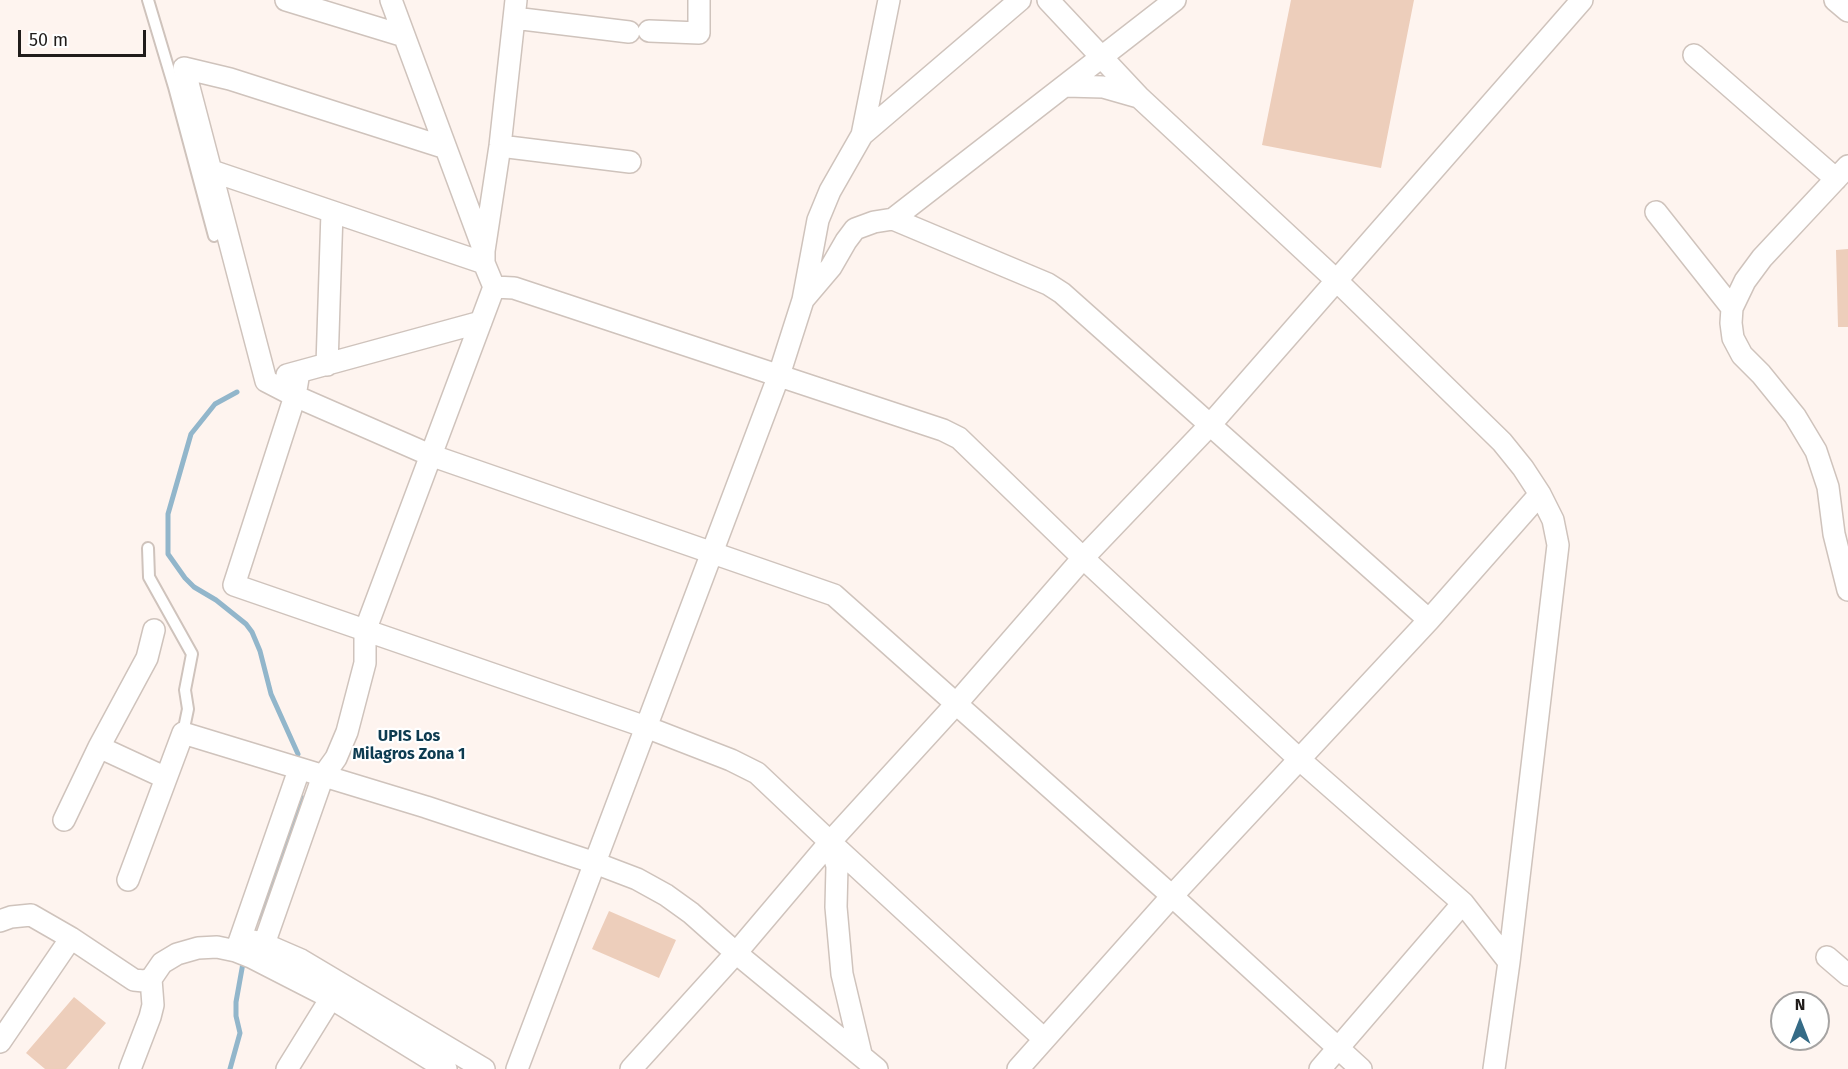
<!DOCTYPE html>
<html>
<head>
<meta charset="utf-8">
<style>
  body { margin:0 }
  #map { position:relative; width:1848px; height:1069px; overflow:hidden; background:#fef4ef; font-family:"Fira Sans",sans-serif }
  canvas { display:block }
  .north { position:absolute; left:1770px; top:991px; width:60px; height:60px; box-sizing:border-box; background:#fff; border:2px solid #a6a4a3; border-radius:50%; rotate:0deg; font-size:16px; font-weight:700; line-height:24px; text-align:center; color:#201c1a }
  .north::after { content:''; display:block; margin:auto; width:21px; height:27px; background:#356b86; clip-path:polygon(50% 0,100% 100%,50% 72%,0 100%) }
  .scale { position:absolute; left:18px; top:30px; width:128px; height:27px; box-sizing:border-box; border:3px solid #201c1a; border-top:0; padding-left:8px; font-size:18px; line-height:21px; white-space:nowrap; color:#201c1a; -webkit-text-stroke:4px #fff; paint-order:stroke }
</style>
</head>
<body>
<div id="map">
<canvas width="1848" height="1069"></canvas>
<div class="north">N</div>
<div class="scale">50 m</div>
</div>
<script>
const ctx = document.querySelector('canvas').getContext('2d');
ctx.lineJoin = 'round';
function fill(path, color) { ctx.fillStyle = color; ctx.fill(path, 'evenodd'); }
const shape = rows => new Path2D(rows.map(r => 'M' + r).join(''));
function stroke(path, color, width, dash) { ctx.strokeStyle = color; ctx.lineWidth = width; ctx.lineCap = dash ? 'butt' : 'round'; ctx.setLineDash(dash || []); ctx.stroke(path); }
function write(font, color, halo, rows, align = 'center') {
  ctx.font = font + ' "Fira Sans",sans-serif'; ctx.lineWidth = 4.5; ctx.setLineDash([]); ctx.textBaseline = 'middle'; ctx.strokeStyle = halo; ctx.fillStyle = color; for (const [text, x, y, turn = 0] of rows) {
    ctx.save(); ctx.translate(x, y); ctx.rotate((+turn || 0) * Math.PI / 180); ctx.textAlign = isNaN(turn) ? turn : align; if (halo) ctx.strokeText(text, 0, 0); ctx.fillText(text, 0, 0); ctx.restore();
  }
}
fill(shape([
  [1291,0,1414,0,1381,168,1262,145],
  [1848,249,1848,327,1838,327,1836,250],
  [609,911,676,940,659,978,592,949],
  [74,997,106,1023,66,1069,45,1069,26,1053]
]), '#edcebb');
stroke(shape([
  [237,392,215,404,191,434,168,514,168,554,185,578,194,587,216,600,246,624,252,632,260,651,271,694,298,754],
  [260,918,303,798],
  [230,1069,240,1033,236,1016,236,1002,243,963]
]), '#92b6cb', 5);
const service = shape([
  [148,0,174,87,214,236],
  [148,548,149,577,192,654,185,690,188,709,183,733]
]);
const minor = shape([
  [286,0,404,36],
  [391,0,483,248],
  [1048,0,1139,97,1337,281,1502,442,1523,468,1540,494,1553,520,1558,545,1509,962,1494,1069],
  [1835,0,1848,11],
  [514,18,629,32],
  [649,31,699,33,699,0],
  [1694,55,1836,179],
  [1066,86,1103,87,1138,97],
  [862,135,1020,0],
  [500,146,630,162],
  [446,148,230,79,184,68,266,381,295,396,430,455,834,595,1172,896,1361,1069],
  [1848,166,1762,258,1745,281,1732,308,1731,323,1733,338,1742,355,1761,374,1795,416,1816,451,1828,487,1834,534,1848,590],
  [212,171,484,263],
  [1656,212,1732,308],
  [893,219,1048,284,1062,293,1429,620],
  [494,287,514,288,943,430,959,438,1083,558,1299,759,1463,903,1509,962],
  [803,300,831,267,846,241,855,229,874,222,893,219,1175,0],
  [327,365,332,212],
  [299,372,295,396,234,585,646,727,731,760,757,773,830,842,1044,1039],
  [287,375,481,322],
  [99,747,166,778],
  [64,820,99,747,147,658,154,630],
  [830,843,837,866,836,907,842,974,861,1054],
  [128,880,183,733,426,807,595,863,637,879,666,895,691,913,736,953,877,1069],
  [0,921,11,917,31,915,71,938,134,980,144,981,151,979,162,963,177,954,198,948,217,947,236,951,251,957,331,998,446,1069],
  [241,938,264,944,301,960,484,1069],
  [264,944,323,776,336,758,347,732,365,663,365,631,494,287,484,263,484,251,500,146,516,0],
  [236,951,299,770],
  [1827,957,1848,975],
  [0,1042,71,938],
  [130,1069,150,1017,153,1005,151,979],
  [287,1069,331,998],
  [517,1069,779,375,803,300,818,220,830,191,862,135,889,0],
  [631,1069,736,953,830,842,956,704,1083,558,1210,425,1582,0],
  [1018,1069,1172,896,1429,620,1540,494],
  [1320,1069,1463,903]
]);
stroke(service, '#cfc3bc', 14);
stroke(minor, '#cfc3bc', 24);
stroke(service, '#fff', 10);
stroke(minor, '#fff', 21);
write('bold 16px', '#0d3b50', '#fff', [
  ["UPIS Los",409,737],
  ["Milagros Zona 1",409,755]
]);
</script>
</body>
</html>
